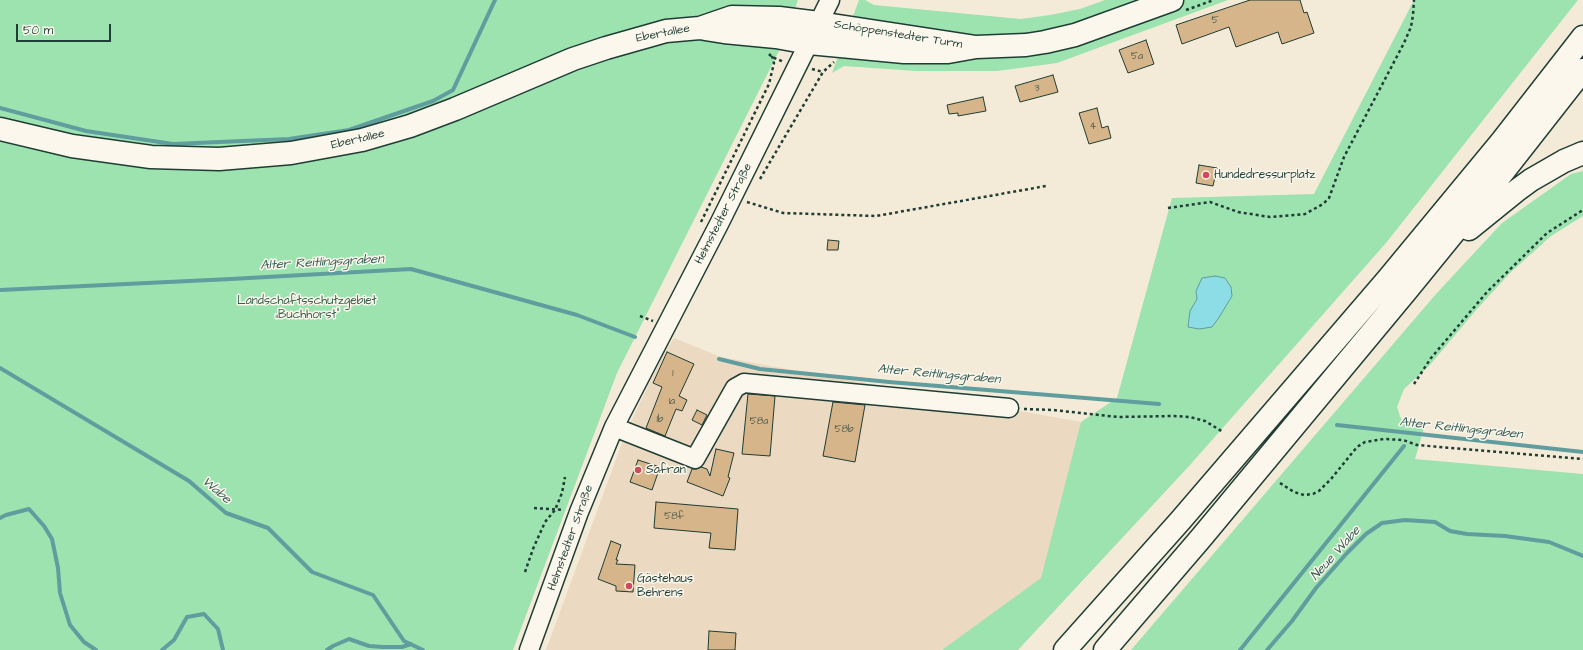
<!DOCTYPE html>
<html>
<head>
<meta charset="utf-8">
<style>
  body { margin:0 }
  #map { position:relative; width:1583px; height:650px; overflow:hidden; background:#f4ead8; font-family:"Architects Daughter",sans-serif }
  canvas { display:block }
  .scale { position:absolute; left:16px; top:24px; width:95px; height:18px; box-sizing:border-box; border:2px solid #1f3d34; border-top:0; padding-left:5px; font-size:12px; line-height:14px; white-space:nowrap; color:#1f3d34; -webkit-text-stroke:3px #fbf7ec; paint-order:stroke }
</style>
</head>
<body>
<div id="map">
<canvas width="1583" height="650"></canvas>
<div class="scale">50 m</div>
</div>
<script>
const ctx = document.querySelector('canvas').getContext('2d');
ctx.lineJoin = 'round';
function fill(path, color) { ctx.fillStyle = color; ctx.fill(path, 'evenodd'); }
const shape = rows => new Path2D(rows.map(r => 'M' + r).join(''));
function stroke(path, color, width, dash) { ctx.strokeStyle = color; ctx.lineWidth = width; ctx.lineCap = dash ? 'butt' : 'round'; ctx.setLineDash(dash || []); ctx.stroke(path); }
function write(font, color, halo, rows, align = 'center') {
  ctx.font = font + ' "Architects Daughter",sans-serif'; ctx.lineWidth = 3; ctx.setLineDash([]); ctx.textBaseline = 'middle'; ctx.strokeStyle = halo; ctx.fillStyle = color; for (const [text, x, y, turn = 0] of rows) {
    ctx.save(); ctx.translate(x, y); ctx.rotate((+turn || 0) * Math.PI / 180); ctx.textAlign = isNaN(turn) ? turn : align; if (halo) ctx.strokeText(text, 0, 0); ctx.fillText(text, 0, 0); ctx.restore();
  }
}
fill(shape([
  [674,338,721,357,1081,422,1073,487,1057,574,1001,650,546,650,626,432,664,353]
]), '#ebdac1');
fill(shape([
  [0,0,798,0,782,45,617,373,513,650,0,650],
  [859,0,865,0,874,5,1021,19,1050,15,1080,9,1105,0,1228,0,1057,63,997,71,916,71,844,66,832,73],
  [1414,0,1578,0,1386,243,1190,465,1018,650,942,650,1041,578,1081,422,1117,398,1172,198,1314,194],
  [1583,171,1583,216,1551,236,1510,273,1477,309,1429,366,1404,389,1397,407,1402,422,1424,428,1415,459,1583,474,1583,650,1131,650,1436,294,1502,223,1571,174]
]), '#9ce3b0');
const water = shape([
  [1215,276,1225,278,1231,287,1232,296,1218,319,1212,327,1199,329,1188,327,1190,311,1197,299,1196,291,1202,278,1215,276]
]);
fill(water, '#8cdde5');
stroke(water, '#609d9e', 1);
stroke(shape([
  [0,108,86,131,173,144,289,139,349,130,433,101,453,90,495,0],
  [0,290,231,279,411,269,577,315,635,337],
  [719,359,760,369,889,382,1159,404],
  [0,368,189,481,226,513,268,528,312,572,373,595,404,641,423,650],
  [1337,425,1583,452],
  [0,518,6,515,29,509,44,526,52,539,58,568,60,593,70,625,84,642,96,650],
  [162,650,174,640,187,617,204,614,218,629,223,650],
  [327,650,333,646,349,639,369,646,383,647,402,647,411,644],
  [1240,650,1404,446],
  [1267,650,1292,621,1316,588,1347,553,1366,534,1382,523,1405,520,1435,522,1450,531,1467,534,1505,536,1549,542,1583,556]
]), '#609d9e', 4);
const building = shape([
  [1250,0,1300,0,1304,13,1307,12,1314,33,1282,44,1278,32,1236,47,1229,27,1182,44,1176,25,1250,0],
  [1146,40,1154,64,1128,73,1119,50,1146,40],
  [1053,75,1058,92,1020,102,1015,86,1053,75],
  [983,97,986,111,958,116,958,113,949,114,947,105,983,97],
  [1097,108,1102,128,1108,126,1111,138,1089,144,1079,113,1097,108],
  [1199,165,1217,168,1213,186,1196,183,1199,165],
  [828,240,839,241,838,250,827,250,828,240],
  [667,352,694,364,679,396,687,400,682,411,676,409,665,436,646,428,662,387,653,383,667,352],
  [748,394,775,396,770,456,742,454,748,394],
  [833,402,865,405,855,462,823,456,833,402],
  [697,410,707,415,702,425,692,420,697,410],
  [716,449,734,453,728,477,730,478,723,496,687,482,692,469,696,469,701,467,707,469,710,476,716,449],
  [638,460,660,467,652,490,630,482,638,460],
  [656,502,738,509,735,550,709,548,711,533,654,528,656,502],
  [611,541,621,545,616,560,618,560,616,564,635,565,633,592,616,591,616,586,598,579,611,541],
  [709,631,736,633,735,650,708,650,709,631]
]);
fill(building, '#d7b58a');
stroke(building, '#1f3d34', 1);
const minor = shape([
  [614,427,695,459,735,388,744,383,1009,408],
  [529,650,579,512,614,427,719,224,830,0]
]);
const major = shape([
  [705,29,724,32,776,37,809,43,904,52,948,52,976,47,1026,45,1045,42,1075,35,1172,0],
  [0,129,72,146,151,157,219,159,291,153,362,140,410,126,455,109,573,59,606,48,666,31,700,28,732,17,779,18,819,23,976,47]
]);
const highway = shape([
  [1469,229,1516,191,1531,180,1564,161,1583,153],
  [1065,650,1180,521,1388,279,1502,141,1583,37],
  [1105,650,1201,538,1407,290,1503,172,1583,70]
]);
stroke(minor, '#1f3d34', 21);
stroke(major, '#1f3d34', 25);
stroke(highway, '#1f3d34', 25);
stroke(shape([
  [1186,10,1214,0],
  [769,54,772,57,784,62],
  [812,69,823,72],
  [760,179,823,72,834,62],
  [747,202,783,213,876,216,1046,186],
  [1168,208,1210,202,1238,212,1270,217,1305,214,1323,204,1329,198,1344,157,1404,43,1411,27,1413,15,1414,0],
  [701,222,769,84,774,63,772,56],
  [640,316,653,321],
  [1414,384,1431,358,1487,292,1547,233,1583,210],
  [1024,409,1053,410,1118,417,1174,416,1190,417,1205,421,1223,432],
  [1280,483,1294,492,1304,495,1313,494,1319,491,1331,479,1357,447,1365,442,1384,439,1403,440,1417,445,1583,459],
  [534,508,564,510],
  [525,572,533,549,545,522,555,510,562,493,565,477]
]), '#1f3d34', 2.5, [3, 3]);
stroke(minor, '#fbf7ec', 18);
stroke(major, '#fbf7ec', 22);
stroke(highway, '#fbf7ec', 22);
for (const [x, y, r, color] of [
  [1206,175,4,"#d1495b"],
  [638,470,4,"#d1495b"],
  [629,586,4,"#d1495b"]
]) { const dot = new Path2D(); dot.arc(x, y, r, 0, 2 * Math.PI); ctx.fillStyle = color; ctx.fill(dot); stroke(dot, '#fbf7ec', 1.5); }
write('10px', '#4d5b4a', null, [
  ["5",1215,21],
  ["5a",1137,57],
  ["3",1037,89],
  ["4",1093,127],
  ["1",673,374],
  ["1a",672,402],
  ["1b",660,420],
  ["58a",759,422],
  ["58b",844,430],
  ["58f",674,517]
]);
write('12px', '#1f3d34', '#fbf7ec', [
  ["Ebertallee",663,34,-11],
  ["Schöppenstedter Turm",898,35,9],
  ["Ebertallee",358,140,-13],
  ["Helmstedter Straße",724,214,-63],
  ["Helmstedter Straße",571,538,-70]
]);
write('12px', '#1f3d34', '#fbf7ec', [
  ["Hundedressurplatz",1214,175],
  ["Safran",646,470],
  ["Gästehaus",637,579],
  ["Behrens",637,593]
], 'left');
write('12px', '#385e4d', '#fbf7ec', [
  ["Landschaftsschutzgebiet",307,301],
  ["„Buchhorst“",307,315]
]);
write('italic 13px', '#355d57', '#fbf7ec', [
  ["Alter Reitlingsgraben",322,263,-3],
  ["Alter Reitlingsgraben",939,375,5],
  ["Alter Reitlingsgraben",1461,429,6],
  ["Wabe",216,491,41],
  ["Neue Wabe",1336,554,-48]
]);
</script>
</body>
</html>
